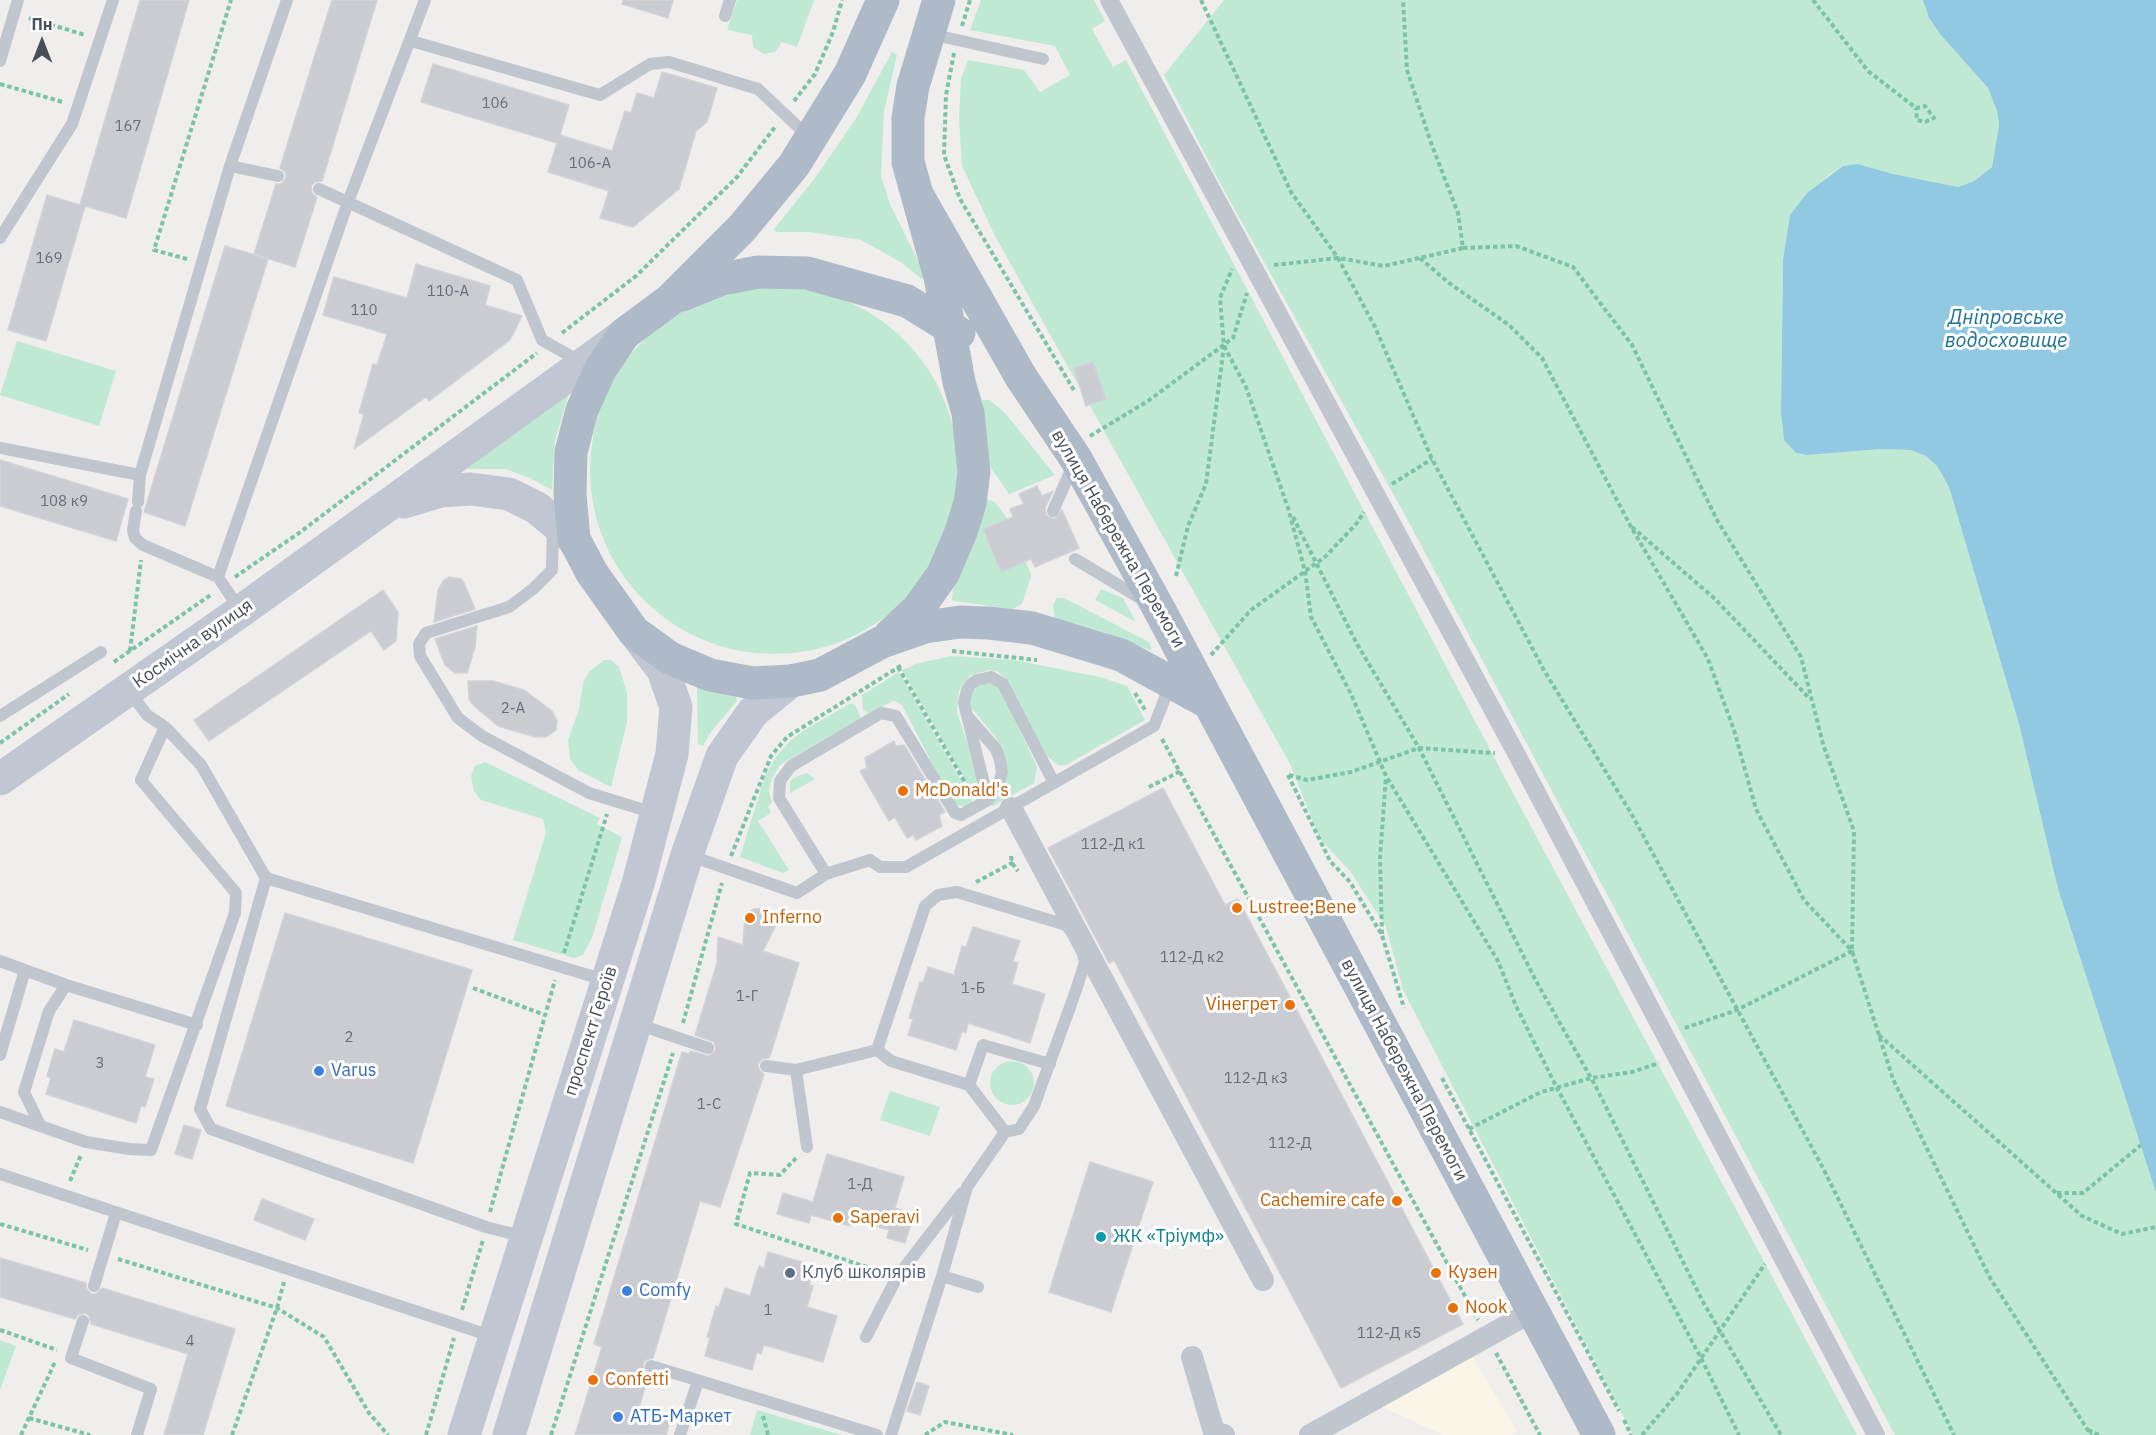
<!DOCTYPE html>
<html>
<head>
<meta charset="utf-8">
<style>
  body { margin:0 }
  #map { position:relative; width:2156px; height:1435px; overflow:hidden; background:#f0eded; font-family:"IBM Plex Sans",sans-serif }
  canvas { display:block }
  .north { position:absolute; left:12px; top:12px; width:60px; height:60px; -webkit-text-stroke:4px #fff; paint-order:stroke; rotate:0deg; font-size:16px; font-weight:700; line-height:24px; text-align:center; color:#474f58 }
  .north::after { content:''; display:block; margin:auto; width:21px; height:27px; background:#474f58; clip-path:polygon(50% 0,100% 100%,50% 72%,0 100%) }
</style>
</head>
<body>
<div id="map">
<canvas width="2156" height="1435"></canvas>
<div class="north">Пн</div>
</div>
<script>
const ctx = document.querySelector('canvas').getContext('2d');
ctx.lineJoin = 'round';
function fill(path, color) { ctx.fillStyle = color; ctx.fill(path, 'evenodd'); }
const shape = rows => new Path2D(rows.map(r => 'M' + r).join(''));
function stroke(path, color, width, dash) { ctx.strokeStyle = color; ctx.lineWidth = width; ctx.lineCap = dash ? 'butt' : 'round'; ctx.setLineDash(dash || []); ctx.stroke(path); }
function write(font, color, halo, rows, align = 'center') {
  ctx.font = font + ' "IBM Plex Sans",sans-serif'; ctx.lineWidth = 6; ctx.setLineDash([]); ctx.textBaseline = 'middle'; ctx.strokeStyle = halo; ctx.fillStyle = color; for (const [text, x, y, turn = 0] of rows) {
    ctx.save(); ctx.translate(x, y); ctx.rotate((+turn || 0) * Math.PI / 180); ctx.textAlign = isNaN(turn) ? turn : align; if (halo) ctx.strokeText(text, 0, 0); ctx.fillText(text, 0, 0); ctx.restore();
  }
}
fill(shape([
  [1469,1352,1517,1431,1511,1435,1443,1435,1378,1405]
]), '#f9f6e7');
fill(shape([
  [737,0,814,0,797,47,782,42,775,52,764,54,753,47,752,35,727,30],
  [981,0,1094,0,1105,21,1092,29,1113,67,1126,60,1513,793,1857,1435,1633,1435,1403,990,1386,927,1350,871,1320,839,1290,764,995,236,962,166,959,118,961,79,968,60,1024,70,1040,92,1070,75,1055,46,970,30],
  [1224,0,1923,0,1929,18,1940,34,1988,88,1997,111,1999,125,1992,167,1974,181,1958,187,1893,174,1858,164,1843,166,1829,175,1790,215,1783,259,1781,413,1784,439,1796,453,1807,455,1881,449,1911,450,1926,456,1937,466,1949,487,2019,724,2058,889,2156,1193,2156,1435,1895,1435,1406,517,1220,183,1164,75],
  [892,52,897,55,884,111,881,176,890,204,926,277,922,279,899,261,861,240,809,232,776,232,774,229,815,178,855,120],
  '590 470a184 184 0 1 1 368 0a184 184 0 1 1-368 0Z',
  [17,341,116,371,99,426,0,395],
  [569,393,555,440,552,490,530,478,505,469,453,469],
  [982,400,990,400,1005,413,1055,475,1009,494,989,465],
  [986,499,995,502,1008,520,1029,569,1031,576,1022,604,1013,609,953,601,952,599,953,590,975,542],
  [1101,589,1123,598,1136,622,1095,600],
  [1057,598,1064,598,1149,642,1152,651,1104,632,1055,619,1053,605],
  [951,656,1014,660,1100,677,1127,686,1145,720,1066,765,1058,765,1047,756,1004,677,997,671,989,670,969,676,959,690,957,712,977,773,981,795,977,801,902,670,916,664],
  [604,660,611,660,619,667,627,693,627,722,611,787,578,770,570,759,568,740,579,709,583,683,590,671],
  [899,672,973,802,965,807,953,804,902,705,894,701,868,713,863,710,862,695],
  [701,683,735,695,737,701,711,732,703,746,698,744,697,687],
  [981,684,991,684,1001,690,1037,767,1034,783,991,807,1005,784,1008,770,997,739,970,706,970,694],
  [851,703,855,705,861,718,781,764,772,778,769,791,772,803,768,806,771,813,758,821,789,870,783,873,740,857,765,776,776,757,789,742,804,730],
  [485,762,600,818,597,824,622,837,592,938,583,955,574,958,513,940,546,833,543,819,481,800,474,791,471,776,475,766],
  [807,773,815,779,790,793,790,782,793,778],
  '990 1083a22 22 0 1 1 44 0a22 22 0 1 1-44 0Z',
  [890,1091,940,1107,930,1136,880,1120],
  [0,1340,16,1346,0,1390],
  [757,1410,842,1435,750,1435]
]), '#c0e9d4');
fill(shape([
  [1923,0,2156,0,2156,1193,2058,889,2019,724,1949,487,1937,466,1926,456,1911,450,1881,449,1807,455,1796,453,1784,440,1781,413,1783,259,1790,215,1807,193,1843,166,1858,164,1893,174,1958,187,1974,181,1992,167,1999,125,1997,111,1988,88,1940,34,1929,18]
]), '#91c9e2');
const building = shape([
  [140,0,189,0,126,218,85,206,46,341,8,330,47,195,80,205,140,0],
  [332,0,377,0,322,181,315,182,311,186,312,193,317,197,295,267,254,254,276,184,281,184,286,178,286,173,280,168,332,0],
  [623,0,673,0,668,18,622,4,623,0],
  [433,64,569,105,560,135,612,151,625,111,631,113,637,93,654,98,662,72,717,88,707,122,696,131,679,189,633,227,600,218,609,191,548,172,557,143,421,102,433,64],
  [225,246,268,259,185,526,144,512,225,246],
  [416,264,490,286,485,305,522,316,510,340,429,401,426,397,354,449,364,414,359,413,373,364,377,365,387,334,323,315,334,277,407,298,416,264],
  [1093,362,1106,399,1086,406,1074,368,1093,362],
  [0,460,128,499,116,541,0,506,0,460],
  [1037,486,1042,496,1053,491,1045,508,1046,515,1054,519,1062,510,1079,548,1035,567,1031,559,1001,572,983,529,1013,517,1010,509,1024,504,1019,494,1037,486],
  [449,577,461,579,464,583,475,609,434,622,438,590,443,581,449,577],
  [383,590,398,612,396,641,384,650,371,631,209,741,194,720,383,590],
  [477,626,475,647,467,673,455,673,445,665,435,639,477,626],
  [468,681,493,681,524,690,552,711,557,721,556,730,546,737,535,737,498,726,474,706,469,699,468,681],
  [894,741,896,746,904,745,945,812,939,815,942,826,916,840,913,835,907,838,895,817,889,821,860,771,867,768,865,758,894,741],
  [1163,788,1225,905,1238,899,1463,1324,1341,1388,1114,960,1109,963,1048,848,1163,788],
  [764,908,773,915,776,925,763,951,799,963,771,1053,769,1058,762,1059,758,1064,759,1070,764,1074,720,1207,700,1201,653,1358,646,1360,643,1364,645,1371,649,1374,638,1411,670,1422,666,1435,575,1435,602,1347,594,1344,682,1052,689,1054,690,1051,709,1056,716,1050,714,1042,695,1035,717,963,718,937,743,945,745,916,753,909,764,908],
  [285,913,472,970,413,1163,226,1106,285,913],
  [973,927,1020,941,1013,961,1018,963,1012,984,1045,994,1030,1043,968,1023,966,1033,962,1031,956,1050,908,1035,913,1019,909,1018,920,982,923,983,928,967,954,975,962,946,966,947,973,927],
  [74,1020,155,1045,145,1077,154,1079,145,1107,141,1106,136,1123,46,1094,51,1078,47,1076,55,1049,64,1052,74,1020],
  [184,1125,201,1130,192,1159,175,1154,184,1125],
  [827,1154,904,1177,895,1208,914,1214,905,1243,887,1238,889,1230,852,1219,850,1226,811,1215,809,1223,777,1214,783,1193,813,1202,827,1154],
  [1090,1162,1153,1182,1111,1312,1049,1292,1090,1162],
  [262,1199,314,1219,305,1240,254,1220,262,1199],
  [768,1252,815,1266,809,1285,813,1286,807,1307,837,1316,823,1362,764,1345,761,1354,757,1352,752,1370,705,1356,710,1338,707,1337,716,1306,719,1307,725,1288,750,1296,759,1266,764,1268,768,1252],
  [0,1258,86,1283,86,1288,91,1294,96,1294,102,1288,235,1329,203,1435,164,1435,188,1354,91,1324,89,1316,85,1313,78,1315,75,1319,0,1297,0,1258],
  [917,1382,929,1386,920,1415,907,1411,917,1382]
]);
fill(building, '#caccd1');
stroke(building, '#d2d3d8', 1.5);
stroke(shape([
  [1201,0,1291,192,1338,258,1375,327,1432,459,1545,672,1631,813,1823,1168,1954,1435],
  [1813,0,1868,71,1916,108,1925,106,1934,118,1925,122,1917,120,1916,108],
  [29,18,85,35],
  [962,26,970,0],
  [954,53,946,95,944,155,960,199,1075,392],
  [0,84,63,102],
  [794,101,815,74,833,32,842,0],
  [1463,248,1516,246,1573,267,1632,345,1717,520,1801,657,1823,744,1854,831,1852,951,1893,1079,1990,1278,2091,1435],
  [1420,258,1449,283,1509,325,1542,358,1630,525,1708,659,1734,730,1756,809,1804,900,1852,951,1737,1010,1682,1029],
  [187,259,154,250,231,0],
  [1274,265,1338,258,1384,266,1463,248,1458,213,1431,143,1407,70,1403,0],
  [562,333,636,276,737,177,775,127],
  [1224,346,1246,387,1288,508,1305,571,1311,617,1351,694,1386,776,1498,961,1516,1006,1557,1088,1701,1358,1739,1435],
  [1090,436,1148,401,1233,338,1247,293],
  [1392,484,1432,459],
  [1293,517,1357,644,1419,748,1536,981,1595,1085,1703,1302,1781,1435],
  [1632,527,1714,598,1810,699],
  [1176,576,1188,526,1206,484,1224,346,1220,298,1232,269],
  [235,577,299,533,537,353],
  [130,651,141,560],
  [952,651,1037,660],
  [1211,655,1251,610,1325,557,1357,523,1364,512],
  [114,662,212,594],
  [898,667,967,786],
  [1135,693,1145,710],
  [1162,739,1478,1320],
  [0,743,69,694],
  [1288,775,1330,861,1350,882,1382,935,1404,1008],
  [1289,775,1307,780,1351,772,1419,748,1495,753],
  [1149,787,1181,771],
  [731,856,771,756,787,737,902,665],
  [1011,856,1012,863,1018,871],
  [976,882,1014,862],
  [1382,934,1380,858,1386,777],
  [564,953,607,814],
  [473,988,545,1015],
  [683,1023,722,883],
  [1879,1035,2082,1216,2122,1234,2156,1227],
  [1442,1078,1619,1411],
  [1469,1129,1541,1092,1591,1078,1632,1072,1659,1063],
  [796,1158,780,1175,750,1173,736,1224,882,1272],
  [70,1181,81,1155],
  [2057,1193,2083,1193,2141,1145],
  [490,1212,555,980],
  [0,1224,88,1250],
  [118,1259,277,1308,324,1337,369,1413,388,1435],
  [462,1310,483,1240],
  [0,1330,57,1350],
  [1496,1353,1540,1435],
  [763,1416,768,1435],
  [29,1418,90,1435],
  [1624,1420,1631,1435],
  [2088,1430,2099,1435],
  [21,1435,55,1362],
  [232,1435,277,1308,284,1282],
  [426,1435,454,1338],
  [551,1435,673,1053],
  [925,1435,945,1422,1013,1435],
  [1642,1435,1677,1394,1765,1264]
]), '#7bc3a7', 4, [4.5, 3]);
stroke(shape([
  [725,16,730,0],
  [930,34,1043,59],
  [411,41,600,95,650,64,669,62,758,89,810,138],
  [0,61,18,0],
  [230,166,278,176],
  [319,189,517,280,542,340,581,362],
  [0,238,72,124,113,0],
  [0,448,140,475],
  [138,502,140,475,230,166,287,0],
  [136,511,133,530,135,538,143,545,218,577],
  [1053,511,1074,463],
  [553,527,552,570,533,589,509,607,426,633,419,644,420,656,458,718,482,736,589,793,654,813],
  [1075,559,1145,601],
  [240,610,218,577,348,202,425,0],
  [0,716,101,652],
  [968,717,996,749,1000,760,1002,772,998,787,988,800],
  [165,727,201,765,266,878,608,981],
  [688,855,797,893,826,874,870,860,880,867,906,867,1154,726,1170,685],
  [826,874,779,798,780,781,791,766,881,713,896,716,955,813,961,815,988,800,964,703,967,690,971,684,977,680,991,677,1003,684,1054,783],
  [266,878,200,1109,211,1129,486,1227,525,1237],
  [0,961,66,985],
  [637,1024,708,1048],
  [877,1050,925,906,938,895,957,892,1066,925,1073,933],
  [0,1055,25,970],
  [766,1066,796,1070,877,1050,891,1061,969,1085,1005,1132],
  [796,1070,807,1147],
  [969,1085,983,1045,1050,1064],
  [0,1112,86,1142,129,1149,151,1150,235,913,236,893,141,780,165,727,147,715,129,691],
  [40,1125,24,1092,49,1011,66,985,197,1025],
  [0,1174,494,1337],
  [942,1276,978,1287],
  [94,1286,116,1213],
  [83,1321,71,1358,151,1389,137,1435],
  [866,1337,897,1277,962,1193],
  [651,1366,877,1435],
  [680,1435,698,1381],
  [891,1435,942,1276,967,1187,1005,1132,1019,1129,1034,1106,1074,996,1085,962,1083,953]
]), '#bfc6ce', 12);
stroke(shape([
  [1109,0,1517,755,1876,1435]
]), '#bfc6ce', 18);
stroke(shape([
  [1011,808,1263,1280],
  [1192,1357,1214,1432,1224,1435],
  [1310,1435,1533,1311]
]), '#bfc6ce', 22);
stroke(shape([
  [404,502,441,491,471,489,509,494,537,508,574,539],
  [0,779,241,611,621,337],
  [464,1435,638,884,672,754,676,707,663,670,639,638],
  [509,1435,687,855,722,756,753,712,791,681]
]), '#c0c7d2', 33);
stroke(shape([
  [883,0,850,74,794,165,742,228,670,300,624,334,600,370,582,410,571,452,570,494,574,539,592,573,634,632,670,658,710,675,753,683,791,681,820,675,882,642,925,627,960,622,989,623,1032,628,1121,655,1209,703],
  [918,196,1021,377,1076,459,1159,609,1599,1435],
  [682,295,722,279,758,272,807,273,907,301,959,333],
  [890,635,918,609,943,574,961,532,970,503,974,472,968,413,959,382,940,277,908,162,908,118,913,86,939,0]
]), '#afbac9', 33);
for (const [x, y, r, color] of [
  [903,791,6,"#e8710a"],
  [1237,908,6,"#e8710a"],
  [750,918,6,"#e8710a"],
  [1290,1005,6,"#e8710a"],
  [319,1071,6,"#3f7fe0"],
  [1397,1201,6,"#e8710a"],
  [838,1218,6,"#e8710a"],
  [1101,1237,6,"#0f9aa8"],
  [790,1273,6,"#5c6f8a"],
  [1436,1273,6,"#e8710a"],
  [627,1291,6,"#3f7fe0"],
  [1453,1308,6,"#e8710a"],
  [593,1380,6,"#e8710a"],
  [618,1417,6,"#3f7fe0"]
]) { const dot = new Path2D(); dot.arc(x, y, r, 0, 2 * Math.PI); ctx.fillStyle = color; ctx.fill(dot); stroke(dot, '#fff', 2); }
write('15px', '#686e76', null, [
  ["106",495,104],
  ["167",128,127],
  ["106-А",590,164],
  ["169",49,259],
  ["110-А",448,292],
  ["110",364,311],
  ["108 к9",64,502],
  ["2-А",513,709],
  ["112-Д к1",1113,845],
  ["112-Д к2",1192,958],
  ["1-Б",973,989],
  ["1-Г",747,997],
  ["2",349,1038],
  ["3",100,1064],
  ["112-Д к3",1256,1079],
  ["1-С",709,1105],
  ["112-Д",1290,1144],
  ["1-Д",860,1185],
  ["1",768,1311],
  ["112-Д к5",1389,1334],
  ["4",190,1342]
]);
write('18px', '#474f58', '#fff', [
  ["вулиця Набережна Перемоги",1118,539,60],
  ["Космічна вулиця",193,644,-35],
  ["проспект Героїв",591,1031,-72],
  ["вулиця Набережна Перемоги",1404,1070,62]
]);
write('18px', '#c56008', '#fff', [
  ["McDonald's",915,791],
  ["Lustree;Bene",1249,908],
  ["Inferno",762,918],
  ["Vінегрет",1278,1005,"right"],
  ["Cachemire cafe",1385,1201,"right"],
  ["Saperavi",850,1218],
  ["Кузен",1448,1273],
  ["Nook",1465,1308],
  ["Confetti",605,1380]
], 'left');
write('18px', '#366cbe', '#fff', [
  ["Varus",331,1071],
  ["Comfy",639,1291],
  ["АТБ-Маркет",630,1417]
], 'left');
write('18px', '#0d838f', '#fff', [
  ["ЖК «Тріумф»",1113,1237]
], 'left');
write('18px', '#4e5e75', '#fff', [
  ["Клуб школярів",802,1273]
], 'left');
write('italic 20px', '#1b7198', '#fff', [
  ["Дніпровське",2006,318],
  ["водосховище",2006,341]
]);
</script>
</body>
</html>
